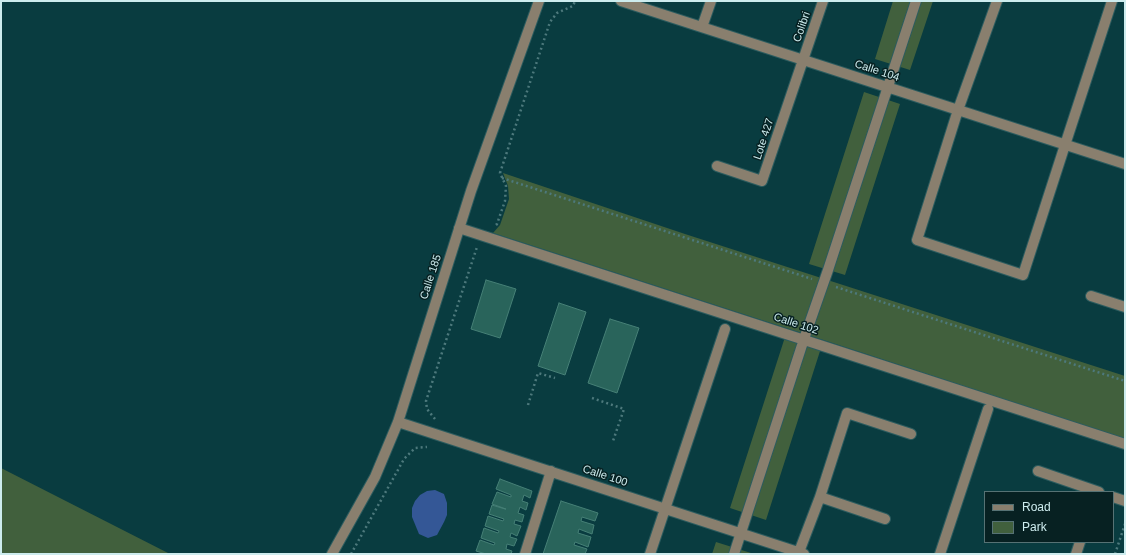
<!DOCTYPE html>
<html>
<head>
<meta charset="utf-8">
<style>
  body { margin:0 }
  #map { position:relative; width:1126px; height:555px; overflow:hidden; background:#093c40; font-family:Arial,sans-serif }
  canvas { display:block }
  .frame { position:absolute; inset:0; border:2px solid #cdecee; pointer-events:none }
  .legend { position:absolute; left:984px; top:491px; width:130px; height:52px; box-sizing:border-box; background:#072122; border:1px solid #567274; margin:0; padding:5px 7px; list-style:none; font-size:12px; color:#cdecee }
  .legend li { display:flex; align-items:center; gap:8px; height:20px }
  .legend b { width:20px; border:1px solid #567274 }
</style>
</head>
<body>
<div id="map">
<canvas width="1126" height="555"></canvas>
<div class="frame"></div>
<ul class="legend">
<li><b style="height:5px;background:#897f6e"></b>Road</li>
<li><b style="height:11px;background:#41603d"></b>Park</li>
</ul>
</div>
<script>
const ctx = document.querySelector('canvas').getContext('2d');
ctx.lineJoin = 'round';
function fill(path, color) { ctx.fillStyle = color; ctx.fill(path, 'evenodd'); }
const shape = rows => new Path2D(rows.map(r => 'M' + r).join(''));
function stroke(path, color, width, dash) { ctx.strokeStyle = color; ctx.lineWidth = width; ctx.lineCap = dash ? 'butt' : 'round'; ctx.setLineDash(dash || []); ctx.stroke(path); }
function write(font, color, halo, rows, align = 'center') {
  ctx.font = font + ' Arial,sans-serif'; ctx.lineWidth = 3; ctx.setLineDash([]); ctx.textBaseline = 'middle'; ctx.strokeStyle = halo; ctx.fillStyle = color; for (const [text, x, y, turn = 0] of rows) {
    ctx.save(); ctx.translate(x, y); ctx.rotate((+turn || 0) * Math.PI / 180); ctx.textAlign = isNaN(turn) ? turn : align; if (halo) ctx.strokeText(text, 0, 0); ctx.fillText(text, 0, 0); ctx.restore();
  }
}
fill(shape([
  [893,1,933,1,910,70,875,59],
  [864,92,900,104,845,275,809,264],
  [503,173,685,234,1125,376,1125,439,857,351,493,233,500,225,509,199,508,186],
  [785,337,821,348,766,520,730,508],
  [1,468,170,554,1,554],
  [716,542,751,553,751,554,712,554]
]), '#41603d');
fill(shape([
  [435,490,444,494,447,503,447,515,444,522,437,535,428,538,419,534,412,517,412,508,415,501,420,495,427,491]
]), '#345796');
const building = shape([
  [486,280,516,289,500,338,471,329,486,280],
  [559,303,586,312,565,375,538,366,559,303],
  [610,319,639,328,617,393,588,383,610,319],
  [500,479,532,491,530,498,524,495,522,501,528,503,526,510,520,507,518,513,524,515,522,522,515,520,514,524,521,526,517,536,511,533,510,537,517,539,514,546,507,544,506,549,512,551,511,554,486,554,476,551,480,540,494,545,495,543,481,538,484,528,498,533,499,531,485,526,488,516,503,521,504,519,489,514,492,505,505,509,506,509,492,504,497,492,511,497,511,495,496,489,500,479],
  [561,501,598,513,595,521,582,517,581,521,594,525,592,534,579,529,578,533,591,537,588,547,575,542,574,545,587,549,585,554,543,554,561,501]
]);
fill(building, '#29645b');
stroke(building, '#468076', 1);
const minor = shape([
  [621,1,1125,164],
  [997,1,958,110,917,240,1023,275,1065,145,1112,1],
  [702,27,711,1],
  [717,166,762,181,823,1],
  [459,228,1125,444],
  [1091,296,1125,307],
  [398,422,804,554],
  [1038,471,1099,492],
  [820,497,885,519],
  [1113,497,1125,501],
  [799,552,820,497,847,413,911,434],
  [332,554,375,477,398,422,471,191,539,1],
  [525,554,551,471],
  [650,554,725,329],
  [734,554,804,339,828,270,916,1],
  [940,554,988,409],
  [1076,554,1080,542]
]);
stroke(minor, '#2c5c5f', 12);
stroke(shape([
  [502,178,812,279],
  [496,225,497,224,505,201,506,186,500,173,550,22,557,13,573,6,575,1],
  [836,287,1125,381],
  [592,398,624,409,613,441],
  [528,405,538,373,555,378],
  [435,419,427,409,426,401,477,247],
  [351,554,404,459,415,448,427,447],
  [1115,554,1125,524]
]), '#4d797c', 2.5, [2, 3]);
stroke(minor, '#897f6e', 10);
write('11px', '#cdecee', '#072122', [
  ["Colibri",802,27,-71],
  ["Calle 104",877,71,18],
  ["Lote 427",764,139,-72],
  ["Calle 185",431,277,-72],
  ["Calle 102",796,324,18],
  ["Calle 100",605,476,18]
]);
</script>
</body>
</html>
